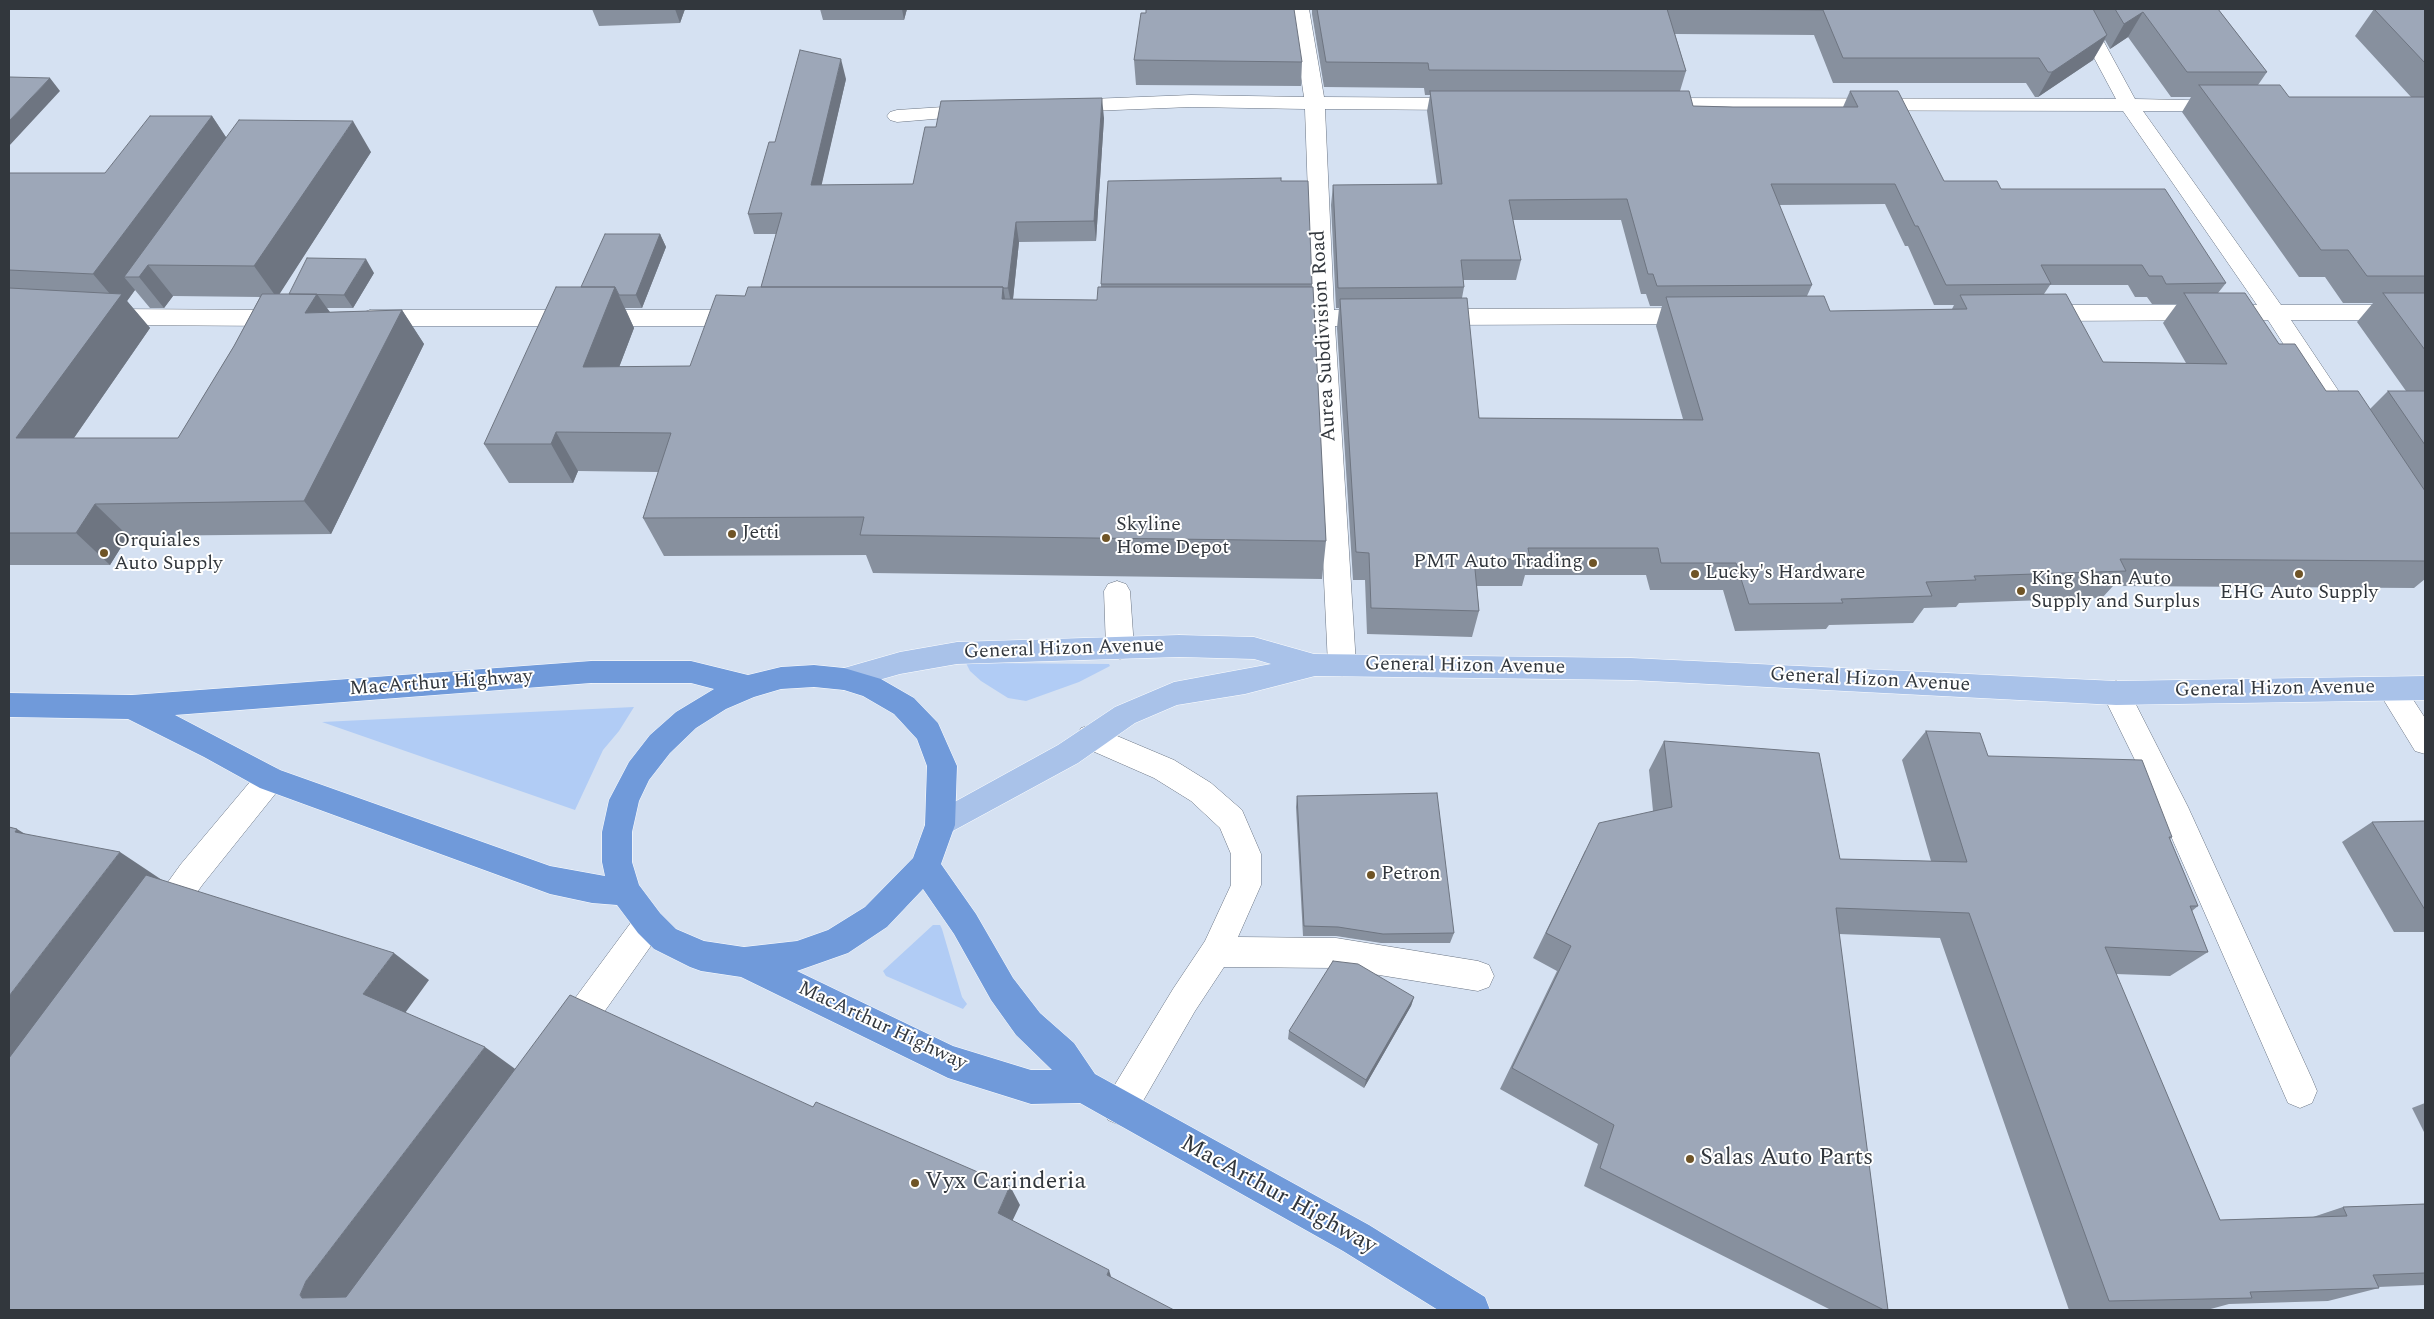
<!DOCTYPE html>
<html>
<head>
<meta charset="utf-8">
<style>
  body { margin:0 }
  #map { position:relative; width:2434px; height:1319px; overflow:hidden; background:#d5e1f2; font-family:Spectral,serif }
  canvas { display:block }
  .frame { position:absolute; inset:0; border:10px solid #32373d; pointer-events:none }
</style>
</head>
<body>
<div id="map">
<canvas width="2434" height="1319"></canvas>
<div class="frame"></div>
</div>
<script>
const ctx = document.querySelector('canvas').getContext('2d');
ctx.lineJoin = 'round';
function fill(path, color) { ctx.fillStyle = color; ctx.fill(path, 'evenodd'); }
const shape = rows => new Path2D(rows.map(r => 'M' + r).join(''));
function stroke(path, color, width, dash) { ctx.strokeStyle = color; ctx.lineWidth = width; ctx.lineCap = dash ? 'butt' : 'round'; ctx.setLineDash(dash || []); ctx.stroke(path); }
function write(font, color, halo, rows, align = 'center') {
  ctx.font = font + ' Spectral,serif'; ctx.lineWidth = 4; ctx.setLineDash([]); ctx.textBaseline = 'middle'; ctx.strokeStyle = halo; ctx.fillStyle = color; for (const [text, x, y, turn = 0] of rows) {
    ctx.save(); ctx.translate(x, y); ctx.rotate((+turn || 0) * Math.PI / 180); ctx.textAlign = isNaN(turn) ? turn : align; if (halo) ctx.strokeText(text, 0, 0); ctx.fillText(text, 0, 0); ctx.restore();
  }
}
fill(shape([
  [966,663,1109,664,1110,666,1079,682,1026,701,1008,698,981,681,970,671],
  [634,707,619,731,603,750,575,810,322,722],
  [933,925,940,925,942,929,962,997,967,1004,963,1009,886,976,883,971]
]), '#b1ccf5');
const minor = shape([
  [1291,9,1309,9,1324,97,1465,98,1472,100,1475,104,1472,108,1465,110,1325,109,1334,310,1375,310,1383,313,1386,318,1383,323,1375,326,1335,326,1356,665,1352,673,1342,676,1332,673,1328,665,1312,326,1278,326,1270,323,1267,318,1270,313,1278,310,1312,310,1305,109,1191,107,1065,112,1058,110,1055,106,1058,102,1065,100,1191,95,1304,97,1291,9],
  [2068,9,2086,9,2135,99,2232,101,2235,105,2232,109,2225,111,2143,111,2281,305,2425,305,2425,320,2291,320,2356,417,2359,423,2356,429,2347,432,2338,429,2268,320,2040,321,2032,318,2029,313,2032,308,2040,305,2257,305,2123,111,1655,110,1648,108,1645,104,1648,100,1655,98,2116,99,2068,9],
  [975,105,982,107,985,111,982,115,897,122,890,120,887,116,890,112,897,110,975,105],
  [1697,308,1705,311,1708,316,1705,321,1697,324,1433,325,1425,322,1422,317,1425,312,1433,309,1697,308],
  [105,309,287,310,295,313,298,318,295,323,287,326,105,325,97,322,94,317,97,312,105,309],
  [370,310,745,310,753,313,756,318,753,323,745,326,370,326,362,323,359,318,362,313,370,310],
  [1117,581,1126,584,1130,591,1134,648,1130,656,1120,659,1110,656,1106,648,1104,591,1108,584,1117,581],
  [2391,677,2401,681,2425,718,2425,754,2415,751,2377,689,2381,681,2391,677],
  [2116,681,2126,685,2188,807,2312,1079,2317,1091,2312,1103,2300,1108,2288,1103,2160,811,2102,693,2106,685,2116,681],
  [1091,725,1174,760,1211,783,1242,810,1261,854,1261,885,1238,937,1336,938,1478,961,1489,965,1494,976,1489,987,1478,991,1336,968,1224,967,1195,1011,1132,1120,1120,1125,1108,1120,1103,1108,1108,1096,1173,989,1205,941,1231,885,1231,854,1220,828,1191,801,1154,778,1081,746,1077,737,1081,728,1091,725],
  [270,766,280,770,285,779,280,788,203,884,172,927,161,932,150,927,145,917,150,907,181,864,260,770,270,766],
  [649,908,660,913,665,923,660,933,580,1046,568,1051,556,1046,552,1035,556,1024,638,913,649,908]
]);
const major = shape([
  [1179,635,1254,637,1314,654,1631,658,2116,681,2425,676,2425,700,2116,705,1631,680,1315,676,1245,694,1177,705,1135,723,1078,763,940,838,929,834,925,825,929,816,1058,745,1115,707,1174,682,1271,664,1254,659,1179,657,957,664,900,674,844,690,834,687,830,679,834,671,844,668,900,652,957,642,1179,635]
]);
const highway = shape([
  [591,661,691,661,748,675,781,667,814,665,844,668,881,679,914,698,938,723,957,766,955,825,941,864,976,914,1013,978,1040,1013,1074,1043,1095,1074,1369,1225,1485,1297,1490,1310,1438,1310,1343,1251,1080,1103,1031,1104,948,1078,741,977,701,971,690,967,654,949,638,933,617,905,592,903,550,894,260,788,204,757,128,719,9,717,9,693,132,695,591,661],
  [591,683,691,683,714,689,676,712,650,735,629,762,609,800,602,832,602,862,605,876,550,866,280,770,175,715,591,683],
  [814,687,844,690,863,696,894,714,917,739,927,766,925,825,913,858,865,907,828,930,797,941,744,947,704,941,676,929,660,913,639,885,632,862,632,832,639,801,649,780,670,753,696,728,726,709,754,697,781,689,814,687],
  [923,889,954,934,991,1000,1016,1035,1052,1070,1031,1070,953,1046,797,971,848,953,887,927,923,889]
]);
stroke(minor, '#6a7483', 1);
stroke(major, '#fff', 1);
stroke(highway, '#fff', 1);
fill(minor, '#fff');
fill(major, '#a9c2e9');
fill(highway, '#709ada');
fill(shape([
  [592,9,685,9,680,23,599,26],
  [820,9,907,9,904,20,823,20],
  [1312,9,2218,9,2267,72,2258,85,2289,97,2411,97,2355,36,2374,9,2425,9,2425,579,2414,588,2113,586,2102,598,1959,603,1956,607,1924,608,1913,623,1829,625,1826,629,1735,631,1723,590,1650,590,1646,575,1525,575,1522,586,1477,586,1479,611,1472,637,1367,634,1365,580,1353,580,1337,328,1339,308,1336,308,1331,205,1333,185,1437,184,1427,111,1430,95,1425,95,1424,88,1324,87,1312,14],
  [1675,34,1814,35,1833,83,2026,83,2035,97,2038,97,2093,60,2105,40,2110,49,2128,37,2171,97,2191,97,2182,112,2299,277,2325,277,2343,303,2373,303,2357,322,2406,391,2388,391,2370,409,2326,391,2279,344,2218,293,2226,283,2001,189,1944,181,1850,91,1843,107,1733,107,1693,106,1680,91,1686,71],
  [1885,204,1905,246,1908,246,1934,305,1954,305,1952,309,1830,311,1807,296,1812,285,1779,205],
  [1513,220,1621,220,1641,294,1646,294,1650,306,1662,306,1656,326,1683,419,1479,418,1462,298,1464,287,1463,280,1516,280,1521,260],
  [2050,285,2128,285,2135,297,2147,297,2152,304,2177,304,2163,323,2186,363,2103,362,2044,294],
  [1146,13,1302,62,1301,86,1136,85,1134,60],
  [846,79,821,185,913,184,936,127,1104,118,1096,241,1019,242,1013,299,1097,300,1101,287,1101,284,1281,181,1312,284,1326,541,1322,579,873,573,866,555,664,556,643,518,658,472,578,471,573,483,509,483,484,444,581,287,660,234,666,247,642,308,625,308,634,328,619,367,690,366,745,296,761,287,776,234,754,234,748,214,775,142],
  [212,116,226,137,371,152,279,294,289,294,374,273,353,308,327,308,330,312,402,310,424,344,331,534,128,536,110,565,9,565,9,173,105,173],
  [135,290,150,308,164,308,173,296,260,297,234,346,178,438,74,438,150,328,127,301],
  [1926,731,1988,756,2172,837,2170,839,2198,906,2192,911,2208,952,2170,976,2116,974,2220,1220,2313,1217,2343,1207,2425,1204,2425,1285,2378,1287,2379,1288,2328,1301,2229,1304,2207,1310,2069,1310,1940,938,1839,934,1888,1310,1831,1310,1584,1186,1598,1144,1500,1089,1557,971,1533,958,1585,851,1653,811,1649,770,1664,741,1840,859,1931,861,1902,760],
  [1297,796,1454,933,1450,943,1381,943,1336,936,1303,936,1296,807],
  [2425,821,2425,932,2394,932,2342,842,2372,822],
  [1414,997,1411,1006,1364,1088,1288,1039,1289,1031],
  [2425,1103,2425,1134,2412,1108]
]), '#87909e');
fill(shape([
  [675,9,685,9,680,23],
  [902,9,907,9,904,20],
  [2143,12,2128,37,2110,49,2124,24],
  [2107,35,2093,60,2038,97,2052,72],
  [841,59,846,79,817,205,811,185],
  [50,78,60,91,9,146,9,121],
  [1102,98,1104,118,1096,241,1094,221],
  [212,116,235,151,148,265,173,296,164,308,139,277,124,277,135,290,127,301,150,328,51,471,16,438,116,301,93,274],
  [353,121,371,152,277,298,254,266],
  [1016,222,1019,242,1012,308,1008,288],
  [660,234,666,247,642,308,636,295],
  [366,259,374,273,353,308,344,295],
  [615,287,634,328,604,407,583,367],
  [1003,287,1010,328,1002,299],
  [317,294,341,328,305,313],
  [402,310,424,344,331,534,304,501],
  [556,432,578,471,573,483,551,444],
  [95,504,128,536,110,565,76,533],
  [17,829,66,859,15,832],
  [120,852,165,882,9,1108,9,996],
  [394,953,429,980,400,1020,363,994],
  [1414,997,1411,1006,1364,1088,1366,1080],
  [485,1047,518,1071,345,1309,302,1298,300,1295,306,1281],
  [1010,1186,1020,1205,1008,1230,998,1213],
  [1109,1270,1114,1286,1107,1275]
]), '#6e7581');
const building = shape([
  [1146,9,1294,9,1302,62,1134,60,1141,13,1146,13,1146,9],
  [1317,9,1667,9,1686,71,1429,70,1428,63,1326,62,1317,9],
  [1676,9,2093,9,2107,35,2052,72,2048,72,2039,58,1843,58,1823,10,1676,9],
  [2115,9,2218,9,2267,72,2187,72,2143,12,2124,24,2115,9],
  [2374,9,2425,9,2425,63,2374,9],
  [800,50,841,59,811,185,913,184,925,127,936,127,941,101,1102,98,1094,221,1016,222,1008,288,1003,288,1003,287,761,287,782,213,748,214,769,142,775,142,800,50],
  [9,77,50,78,9,121,9,77],
  [2199,85,2280,85,2289,97,2425,97,2425,276,2367,276,2348,250,2321,250,2199,85],
  [1430,91,1689,91,1693,106,1733,107,1858,107,1850,91,1898,91,1944,181,1997,181,2001,189,2165,189,2226,283,2166,284,2162,276,2149,276,2142,265,2041,265,2051,284,1946,285,1918,226,1915,226,1895,184,1771,184,1812,285,1657,286,1653,274,1648,274,1627,199,1509,200,1521,260,1461,260,1464,287,1338,288,1333,185,1442,184,1430,91],
  [150,116,212,116,93,274,9,270,9,173,105,173,150,116],
  [239,120,353,121,254,266,148,265,139,277,124,277,239,120],
  [1281,178,1281,181,1308,181,1312,284,1101,284,1108,181,1281,178],
  [605,234,660,234,636,295,619,295,615,287,581,287,605,234],
  [307,258,366,259,344,295,289,294,307,258],
  [556,287,615,287,583,367,690,366,716,295,745,296,748,287,1003,287,1002,299,1097,300,1098,287,1313,287,1326,541,860,535,864,517,643,518,671,433,556,432,551,444,484,444,556,287],
  [9,288,122,294,16,438,178,438,234,346,262,294,317,294,305,313,402,310,304,501,95,504,76,533,9,533,9,288],
  [2184,293,2245,293,2279,344,2295,344,2326,391,2358,391,2425,491,2425,561,2120,559,2126,571,1974,576,1976,580,1926,582,1932,596,1841,599,1843,603,1749,604,1736,563,1661,563,1658,548,1528,548,1530,559,1474,559,1479,611,1371,608,1369,553,1356,552,1340,299,1467,298,1479,418,1703,420,1666,297,1824,296,1830,311,1967,309,1960,295,2066,294,2103,362,2227,364,2184,293],
  [2383,293,2425,293,2425,350,2383,293],
  [2388,391,2425,391,2425,445,2388,391],
  [1926,731,1980,733,1988,756,2142,760,2172,837,2169,837,2198,906,2190,906,2208,952,2105,947,2220,1220,2347,1216,2343,1207,2425,1204,2425,1273,2373,1275,2379,1288,2250,1292,2252,1298,2109,1301,1969,913,1836,908,1888,1310,1884,1310,1600,1168,1614,1125,1512,1068,1571,946,1546,933,1599,823,1672,807,1664,741,1819,753,1840,859,1967,862,1926,731],
  [1437,793,1454,933,1383,934,1338,927,1304,926,1297,796,1437,793],
  [2425,821,2425,910,2372,822,2425,821],
  [9,827,17,829,15,832,120,852,9,996,9,827],
  [146,875,394,953,363,994,485,1047,306,1281,300,1295,302,1298,346,1297,570,995,813,1107,816,1102,1010,1186,998,1213,1109,1270,1107,1275,1174,1310,9,1310,9,1058,146,875],
  [1333,961,1358,964,1414,997,1366,1080,1289,1031,1333,961]
]);
fill(building, '#9da7b8');
stroke(building, '#6e7581', 1);
for (const [x, y, r, color] of [
  [732,534,5,"#6f5426"],
  [1106,538,5,"#6f5426"],
  [104,553,5,"#6f5426"],
  [1593,563,5,"#6f5426"],
  [1695,574,5,"#6f5426"],
  [2299,574,5,"#6f5426"],
  [2021,591,5,"#6f5426"],
  [1371,875,5,"#6f5426"],
  [1690,1159,5,"#6f5426"],
  [915,1183,5,"#6f5426"]
]) { const dot = new Path2D(); dot.arc(x, y, r, 0, 2 * Math.PI); ctx.fillStyle = color; ctx.fill(dot); stroke(dot, '#fff', 2); }
write('20px', '#32373d', '#fff', [
  ["Aurea Subdivision Road",1325,336,-93],
  ["General Hizon Avenue",1064,650,-2],
  ["General Hizon Avenue",1465,667,1],
  ["General Hizon Avenue",1870,681,3],
  ["MacArthur Highway",441,684,-4],
  ["General Hizon Avenue",2275,690,-1],
  ["MacArthur Highway",882,1027,25]
]);
write('20px', '#32373d', '#fff', [
  ["Skyline",1116,526],
  ["Home Depot",1116,549],
  ["Jetti",742,534],
  ["Orquiales",114,542],
  ["Auto Supply",114,565],
  ["PMT Auto Trading",1583,563,"right"],
  ["Lucky's Hardware",1705,574],
  ["King Shan Auto",2031,580],
  ["Supply and Surplus",2031,603],
  ["EHG Auto Supply",2299,594,"center"],
  ["Petron",1381,875]
], 'left');
write('24px', '#32373d', '#fff', [
  ["Salas Auto Parts",1700,1159],
  ["Vyx Carinderia",925,1183]
], 'left');
write('24px', '#32373d', '#fff', [
  ["MacArthur Highway",1278,1196,29]
]);
</script>
</body>
</html>
